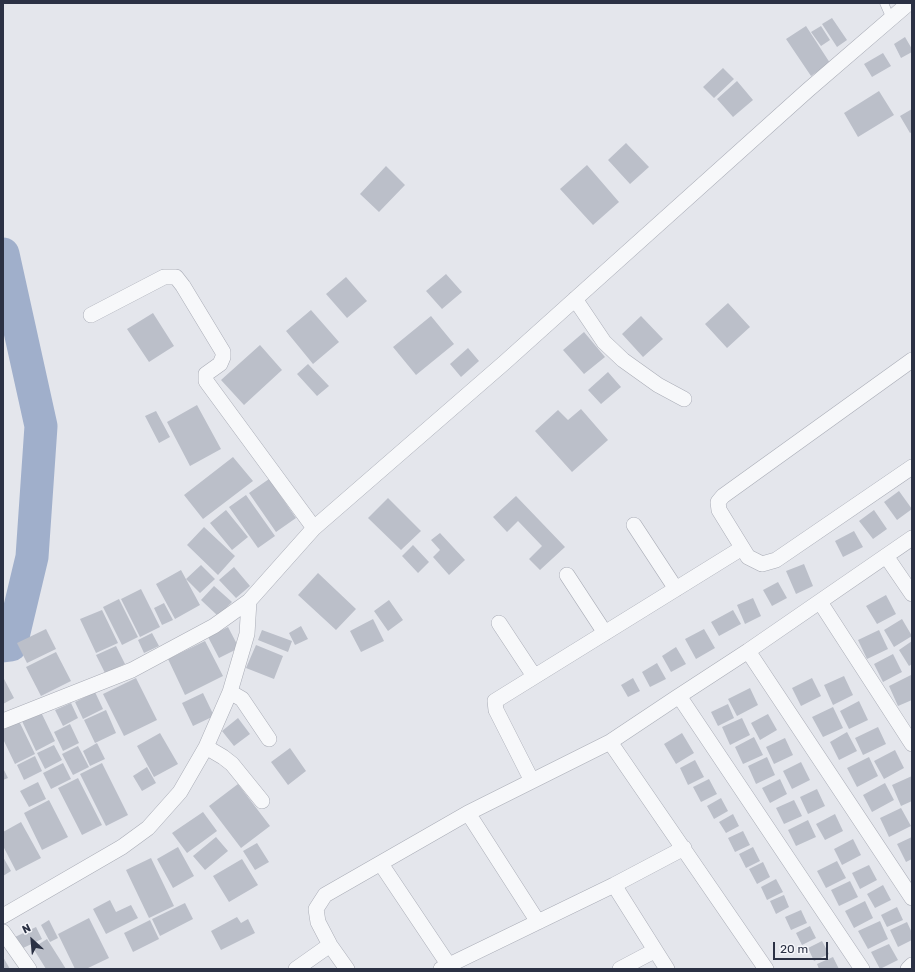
<!DOCTYPE html>
<html>
<head>
<meta charset="utf-8">
<style>
  body { margin:0 }
  #map { position:relative; width:915px; height:972px; overflow:hidden; background:#e4e6ec; font-family:Rubik,sans-serif }
  canvas { display:block }
  .frame { position:absolute; inset:0; border:4px solid #2b3144; pointer-events:none }
  .north { position:absolute; left:12px; top:920px; width:40px; height:40px; -webkit-text-stroke:3px #f4f5f9; paint-order:stroke; rotate:334deg; font-size:11px; font-weight:700; line-height:16px; text-align:center; color:#2b3144 }
  .north::after { content:''; display:block; margin:auto; width:14px; height:18px; background:#2b3144; clip-path:polygon(50% 0,100% 100%,50% 72%,0 100%) }
  .scale { position:absolute; left:773px; top:942px; width:55px; height:18px; box-sizing:border-box; border:2px solid #2b3144; border-top:0; padding-left:5px; font-size:12px; line-height:14px; white-space:nowrap; color:#2b3144; -webkit-text-stroke:3px #f4f5f9; paint-order:stroke }
</style>
</head>
<body>
<div id="map">
<canvas width="915" height="972"></canvas>
<div class="frame"></div>
<div class="north">N</div>
<div class="scale">20 m</div>
</div>
<script>
const ctx = document.querySelector('canvas').getContext('2d');
ctx.lineJoin = 'round';
const shape = rows => new Path2D(rows.map(r => 'M' + r).join(''));
function stroke(path, color, width, dash) { ctx.strokeStyle = color; ctx.lineWidth = width; ctx.lineCap = dash ? 'butt' : 'round'; ctx.setLineDash(dash || []); ctx.stroke(path); }
function fill(path, color) { ctx.fillStyle = color; ctx.fill(path, 'evenodd'); }
stroke(shape([
  [3,254,41,426,32,557,11,645,3,646]
]), '#a0afcb', 33);
fill(shape([
  [832,18,847,40,837,47,822,24],
  [806,26,830,63,811,76,786,39],
  [821,26,830,40,821,46,811,32],
  [905,37,912,49,912,52,901,58,894,44],
  [883,53,891,66,872,77,864,64],
  [723,68,734,79,714,98,703,87],
  [737,81,753,100,733,117,717,99],
  [879,91,894,115,858,137,844,113],
  [912,109,912,132,910,133,900,116],
  [626,143,649,167,630,184,608,160],
  [587,165,619,202,593,225,560,189],
  [386,166,405,185,379,212,360,194],
  [446,274,462,292,442,309,426,291],
  [346,277,367,301,347,318,326,294],
  [728,303,750,327,727,348,705,324],
  [311,310,339,342,313,364,286,331],
  [153,313,174,346,149,362,127,329],
  [431,316,454,344,416,375,393,347],
  [641,316,663,339,643,357,622,334],
  [584,332,605,357,584,374,563,350],
  [260,345,282,370,244,405,221,380],
  [468,348,479,361,461,377,450,364],
  [308,364,329,386,317,396,297,374],
  [608,372,621,387,601,404,588,390],
  [197,405,221,449,190,466,167,422],
  [581,409,608,440,572,472,535,431,558,410,568,420],
  [156,411,170,437,159,443,145,416],
  [233,457,253,481,203,519,184,495],
  [269,479,296,518,276,532,249,493],
  [899,491,912,509,897,520,884,502],
  [246,495,275,536,258,548,229,507],
  [516,496,565,547,540,570,529,559,542,546,518,521,507,532,493,517],
  [388,498,421,531,401,550,368,518],
  [226,510,248,537,232,550,210,523],
  [874,510,887,529,873,539,859,521],
  [204,527,235,556,218,575,187,545],
  [854,531,863,547,843,557,835,541],
  [440,533,465,560,449,575,433,557,440,550,431,540],
  [413,545,429,562,418,573,402,556],
  [804,564,813,586,796,594,786,571],
  [201,565,215,579,200,593,186,579],
  [234,567,250,586,236,598,219,580],
  [181,570,200,605,175,619,156,584],
  [318,573,356,609,336,630,298,595],
  [778,582,787,598,772,606,763,590],
  [214,586,232,602,218,616,201,600],
  [141,589,160,627,140,637,121,599],
  [886,595,896,614,877,624,866,606],
  [753,598,761,616,745,624,737,605],
  [119,599,138,637,122,645,103,607],
  [389,600,403,620,388,631,374,611],
  [164,603,173,620,162,625,154,608],
  [102,610,118,643,96,653,80,619],
  [733,610,741,624,719,636,711,622],
  [373,619,384,641,361,652,350,631],
  [902,619,912,636,894,647,884,630],
  [301,626,308,639,295,645,289,633],
  [228,627,239,648,219,658,208,637],
  [46,629,56,649,27,663,17,643],
  [704,629,715,648,696,659,685,639],
  [262,630,292,641,288,652,258,640],
  [879,630,888,649,867,659,858,640],
  [152,633,159,646,144,653,138,640],
  [205,641,223,676,185,695,168,659],
  [912,641,912,664,909,666,899,650],
  [256,645,283,656,274,679,246,668],
  [116,646,125,664,105,673,96,655],
  [676,647,686,664,671,672,662,656],
  [56,652,71,681,41,696,26,667],
  [893,654,902,672,883,682,874,664],
  [657,663,666,679,650,687,642,672],
  [911,675,912,678,912,700,898,706,889,686],
  [844,676,853,695,833,705,824,685],
  [3,677,14,698,3,704],
  [136,678,157,720,124,736,103,694],
  [633,678,640,691,628,697,621,685],
  [812,678,821,696,801,706,792,688],
  [750,688,758,705,737,716,728,699],
  [95,692,103,709,83,719,75,702],
  [203,693,214,716,193,726,182,703],
  [859,701,868,720,849,729,840,711],
  [71,703,78,718,63,726,55,710],
  [728,704,734,718,718,726,711,712],
  [833,707,843,728,823,737,812,717],
  [40,710,55,741,36,751,21,719],
  [106,710,116,733,95,743,84,720],
  [768,714,777,730,760,740,751,723],
  [238,718,250,734,234,746,222,731],
  [742,718,750,735,730,745,722,727],
  [19,721,35,754,15,764,3,739,3,729],
  [70,724,79,743,63,751,54,732],
  [878,727,886,744,863,755,855,738],
  [847,732,857,751,839,760,830,742],
  [160,733,178,764,154,777,137,746],
  [682,733,694,753,676,764,664,744],
  [754,737,763,755,743,764,735,747],
  [785,738,793,755,774,764,766,747],
  [97,743,105,759,90,766,83,751],
  [54,745,62,760,45,769,37,753],
  [78,746,89,767,73,775,62,754],
  [290,748,306,771,288,785,271,762],
  [895,750,904,768,884,779,874,761],
  [35,756,42,771,24,780,17,765],
  [767,757,775,775,756,784,748,766],
  [869,757,878,776,857,787,847,768],
  [695,760,704,777,688,785,680,768],
  [801,762,810,780,792,789,783,771],
  [63,763,71,779,51,789,43,773],
  [102,763,128,815,106,826,80,774],
  [147,767,156,783,142,791,133,776],
  [3,768,8,778,3,780],
  [912,776,912,801,901,806,892,785],
  [78,778,102,825,82,835,58,788],
  [709,779,717,794,701,802,693,787],
  [780,779,787,794,770,803,762,788],
  [38,782,46,799,29,807,20,791],
  [885,783,894,800,872,812,863,795],
  [238,784,270,826,241,848,209,806],
  [817,789,825,806,808,814,800,797],
  [721,798,728,811,714,819,707,806],
  [49,800,68,837,42,850,24,813],
  [794,800,802,816,784,824,776,808],
  [901,808,911,826,889,837,880,818],
  [203,812,217,831,187,853,172,833],
  [733,814,739,826,726,833,719,822],
  [835,814,843,831,825,840,816,824],
  [808,820,816,837,796,846,788,830],
  [21,822,41,858,16,871,3,846,3,832],
  [743,831,750,845,735,852,728,838],
  [216,837,228,851,205,870,193,856],
  [912,837,912,859,906,862,897,844],
  [853,839,861,855,842,865,834,849],
  [257,843,269,862,255,870,243,851],
  [178,847,194,876,173,888,157,859],
  [753,847,760,861,746,868,739,854],
  [3,857,11,871,3,876],
  [151,858,174,906,149,918,126,870],
  [242,859,258,885,229,902,213,876],
  [837,861,846,878,826,888,817,871],
  [763,862,770,877,757,884,749,869],
  [869,865,877,880,860,889,852,873],
  [776,879,783,892,767,900,761,887],
  [850,881,858,897,839,906,831,890],
  [883,885,891,900,875,908,867,894],
  [784,895,789,907,776,914,770,901],
  [110,900,116,912,131,905,138,918,106,934,93,909],
  [865,901,873,918,854,928,845,911],
  [185,903,193,919,160,936,152,919],
  [897,907,903,920,887,927,881,915],
  [801,910,807,923,791,930,785,917],
  [237,917,241,923,248,919,255,933,221,950,211,931],
  [89,918,109,958,86,969,75,969,58,934],
  [49,920,58,938,50,942,41,925],
  [150,920,159,939,133,952,124,933],
  [880,921,888,939,868,949,858,931],
  [907,922,912,933,912,940,898,947,890,930],
  [810,926,816,938,802,945,796,933],
  [36,927,42,939,21,949,15,937],
  [47,939,66,969,46,969,33,948],
  [822,941,829,954,814,961,808,948],
  [889,944,898,960,880,969,871,952],
  [3,957,10,969,3,969],
  [833,957,839,969,819,969,817,964]
]), '#bbbfc9');
const service = shape([
  [884,3,891,19]
]);
const minor = shape([
  [575,299,604,342,623,360,658,385,684,399],
  [91,315,164,277,176,277,183,286,223,352,223,357,220,364,206,374,206,381,314,528],
  [912,360,723,496,718,502,719,510,748,557,762,564,776,560,912,467],
  [634,525,676,589],
  [886,556,912,594],
  [567,575,605,633],
  [820,602,912,744],
  [499,623,534,676],
  [748,651,912,898],
  [230,692,242,699,269,739],
  [679,696,610,742,766,969],
  [3,721,132,670,214,626,249,601,314,528,504,363,808,90,909,3],
  [206,747,223,757,232,764,262,801],
  [532,781,496,710,495,701,742,548],
  [468,813,538,922],
  [381,864,448,964],
  [614,885,667,969],
  [3,916,122,847,148,828,180,792,206,747,230,692,247,634,249,601],
  [3,932,29,969],
  [296,969,330,945],
  [347,969,330,945,318,922,316,909,325,895,468,813,610,742],
  [441,969,614,885,684,848],
  [620,969,654,951],
  [862,969,679,696,748,651,912,538],
  [908,969,912,965]
]);
stroke(service, '#a9acb6', 9);
stroke(minor, '#a9acb6', 16);
stroke(service, '#f7f8fa', 8);
stroke(minor, '#f7f8fa', 15);
</script>
</body>
</html>
